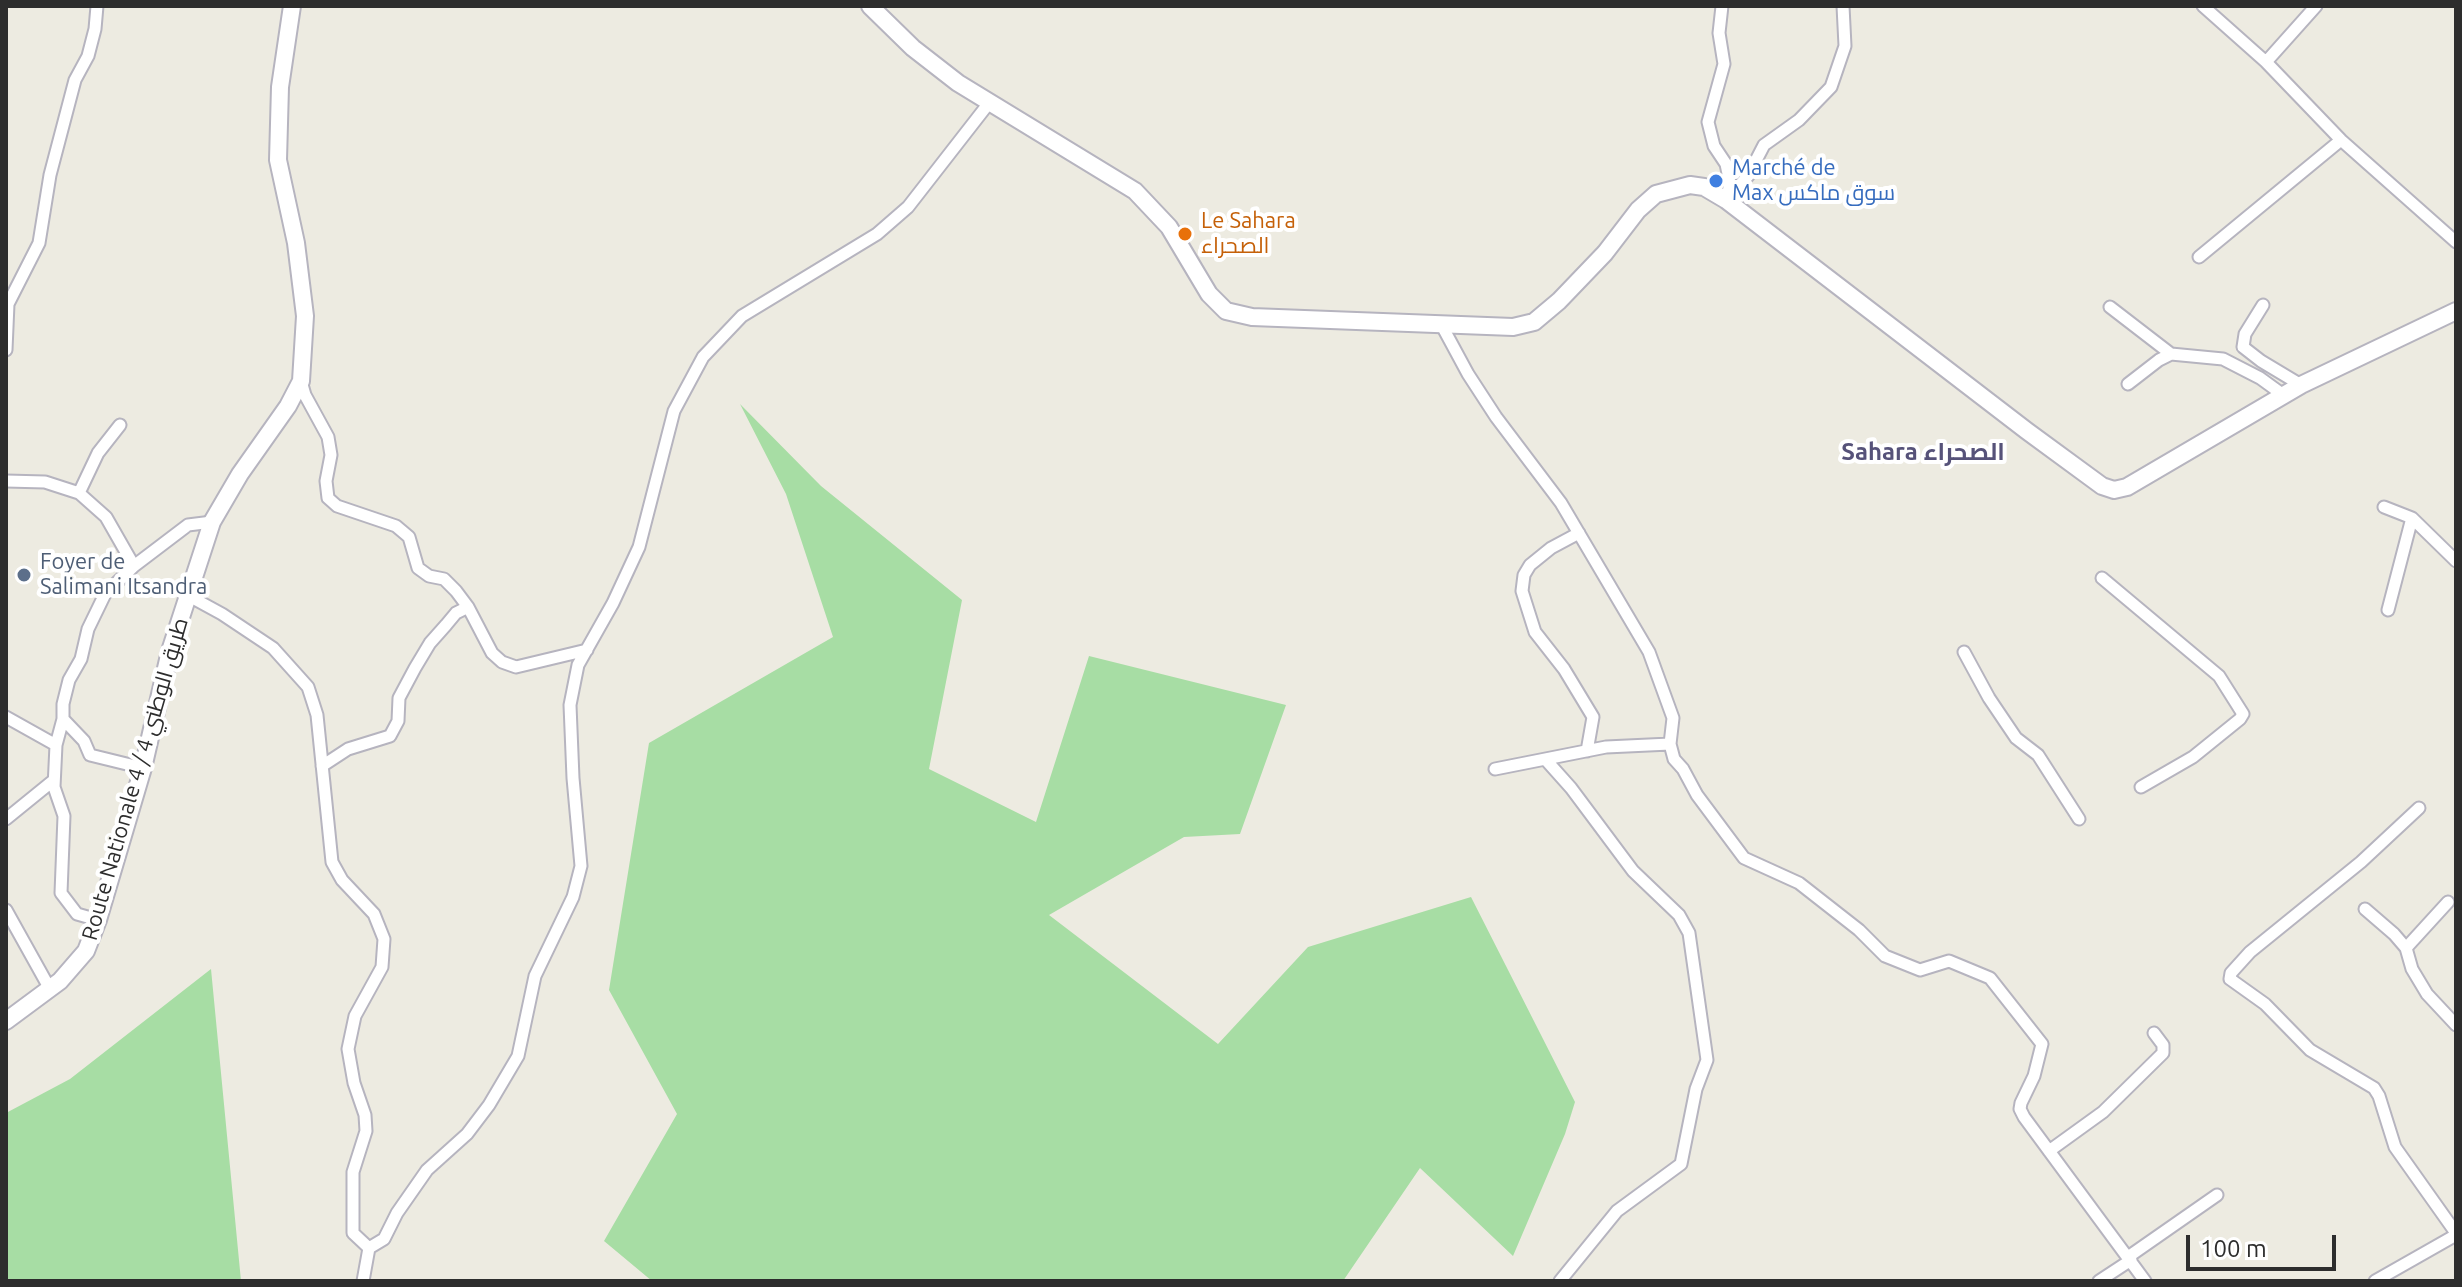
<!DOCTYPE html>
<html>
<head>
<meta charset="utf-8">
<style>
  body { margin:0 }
  #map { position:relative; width:2462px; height:1287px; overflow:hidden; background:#edebe1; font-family:Ubuntu,sans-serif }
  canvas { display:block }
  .frame { position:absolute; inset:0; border:8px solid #2d2d2d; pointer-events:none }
  .scale { position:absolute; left:2186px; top:1235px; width:150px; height:36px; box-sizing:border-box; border:4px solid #2d2d2d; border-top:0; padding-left:10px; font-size:24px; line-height:28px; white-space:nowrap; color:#2d2d2d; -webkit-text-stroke:6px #fff; paint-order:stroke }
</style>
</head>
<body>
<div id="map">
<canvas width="2462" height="1287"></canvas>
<div class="frame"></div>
<div class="scale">100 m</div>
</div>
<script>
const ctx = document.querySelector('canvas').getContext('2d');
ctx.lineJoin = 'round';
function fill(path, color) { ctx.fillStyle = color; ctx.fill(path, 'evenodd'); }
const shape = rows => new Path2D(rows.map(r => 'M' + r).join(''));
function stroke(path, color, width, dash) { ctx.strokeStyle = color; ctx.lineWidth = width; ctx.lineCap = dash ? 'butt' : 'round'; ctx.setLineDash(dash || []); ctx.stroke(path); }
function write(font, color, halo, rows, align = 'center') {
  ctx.font = font + ' Ubuntu,Cairo,sans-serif'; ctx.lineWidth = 8; ctx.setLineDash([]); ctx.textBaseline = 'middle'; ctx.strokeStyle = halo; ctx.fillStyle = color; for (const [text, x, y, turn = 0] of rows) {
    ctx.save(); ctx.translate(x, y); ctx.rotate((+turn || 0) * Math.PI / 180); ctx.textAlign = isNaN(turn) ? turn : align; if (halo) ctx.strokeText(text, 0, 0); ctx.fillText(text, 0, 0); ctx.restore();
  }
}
fill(shape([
  [740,404,821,486,962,600,929,769,1036,822,1089,656,1286,705,1240,834,1184,837,1049,915,1218,1044,1308,947,1471,897,1575,1102,1565,1134,1513,1256,1420,1168,1343,1281,652,1281,604,1241,677,1114,609,990,649,743,833,637,786,494],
  [211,969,241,1281,6,1281,6,1113,70,1079]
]), '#a7dda4');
const street = shape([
  [1722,6,1719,33,1724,64,1708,122,1714,146,1726,164,1730,183,1727,197],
  [2203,6,2266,62,2341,140,2456,242],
  [2266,62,2316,6],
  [1726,200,1748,176,1764,145,1799,120,1831,87,1845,46,1843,6],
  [2199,257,2341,140],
  [2263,305,2245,334,2243,347,2261,361,2301,385],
  [2110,307,2171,354],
  [1441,324,1468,374,1496,417,1561,503,1649,652,1673,718,1670,744,1674,759,1683,769,1697,795,1744,858,1799,883,1859,930,1885,956,1920,970,1949,961,1990,978,2042,1044,2034,1076,2021,1103,2020,1109,2024,1117,2145,1281],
  [6,350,8,304,39,243,50,175,75,80,88,56,95,29,97,6],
  [301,381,305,395,328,437,331,455,326,481,328,498,337,506,396,526,409,537,418,568,429,576,444,579,456,591,468,607,492,653,502,662,516,667,587,650],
  [2128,384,2159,360,2171,354,2223,359,2260,378,2282,394],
  [6,481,45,482,79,493,106,517,134,566,188,525,212,522],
  [79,493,98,453,120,425],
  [2384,507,2412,518,2456,561],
  [1579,533,1551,548,1530,565,1524,575,1522,591,1535,632,1564,669,1593,717,1587,751],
  [2102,578,2219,676,2243,714,2240,719,2193,757,2141,787],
  [189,596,222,614,273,648,308,687,317,715,332,862,342,880,374,914,384,939,382,967,355,1016,348,1049,354,1083,365,1115,366,1131,353,1172,353,1233,369,1248],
  [2388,610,2412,518],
  [1964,652,1989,698,2016,738,2038,755,2079,819],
  [6,717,56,745],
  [63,719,84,741,90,755,143,768],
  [1546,760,1571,788,1633,871,1679,915,1689,933,1707,1060,1696,1089,1681,1164,1617,1211,1560,1281],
  [322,766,348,749,390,736,398,721,399,698,415,668,430,643,446,625,456,613,468,607],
  [1495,769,1606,747,1670,744],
  [2419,808,2361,862,2250,952,2231,973,2230,979,2265,1004,2310,1050,2374,1088,2379,1096,2395,1147,2456,1233],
  [6,819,54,780],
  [2365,909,2394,934,2406,948,2412,969,2427,994,2456,1025],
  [6,910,50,989],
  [98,920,77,914,61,893,64,816,54,787,56,745,63,719,63,704,69,680,81,659,88,629,105,594,134,566],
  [2406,948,2448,902],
  [2049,1151,2103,1112,2163,1053,2163,1045,2154,1033],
  [369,1248,384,1239,397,1213,427,1170,467,1134,489,1105,518,1056,535,976,573,897,581,866,573,778,570,705,578,665,613,603,639,547,674,411,703,357,742,316,877,234,908,207,989,103],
  [2128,1257,2217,1195],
  [363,1281,369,1248],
  [2099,1281,2131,1260],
  [2375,1281,2456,1235]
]);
const secondary = shape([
  [870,6,913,48,958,83,1135,191,1169,227,1209,294,1226,311,1252,317,1513,327,1534,322,1559,301,1605,253,1638,210,1656,194,1690,185,1704,187,1726,200,2027,431,2102,486,2114,490,2127,487,2301,385,2456,311],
  [6,1021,60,981,86,951,98,920,143,768,170,651,212,522,240,474,288,406,301,381,305,316,296,243,278,160,280,87,292,6]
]);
stroke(street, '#b6b4bf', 15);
stroke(secondary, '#b6b4bf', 20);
stroke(street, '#fff', 11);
stroke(secondary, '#fff', 16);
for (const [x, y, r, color] of [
  [1716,181,8,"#3f7fe0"],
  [1185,234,8,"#e8710a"],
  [24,575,8,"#5c6f8a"]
]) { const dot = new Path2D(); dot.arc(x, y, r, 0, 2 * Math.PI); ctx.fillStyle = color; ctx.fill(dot); stroke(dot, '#fff', 3); }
write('22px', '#366cbe', '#fff', [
  ["Marché de",1732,168],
  ["Max سوق ماكس",1732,193]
], 'left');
write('22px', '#c56008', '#fff', [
  ["Le Sahara",1201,221],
  ["الصحراء",1201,246]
], 'left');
write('22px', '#4e5e75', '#fff', [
  ["Foyer de",40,562],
  ["Salimani Itsandra",40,587]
], 'left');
write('22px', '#2d2d2d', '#fff', [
  ["Route Nationale 4 / طريق الوطني 4",135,779,-74]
]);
write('bold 24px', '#565279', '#fff', [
  ["Sahara الصحراء",1923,452]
]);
</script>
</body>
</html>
